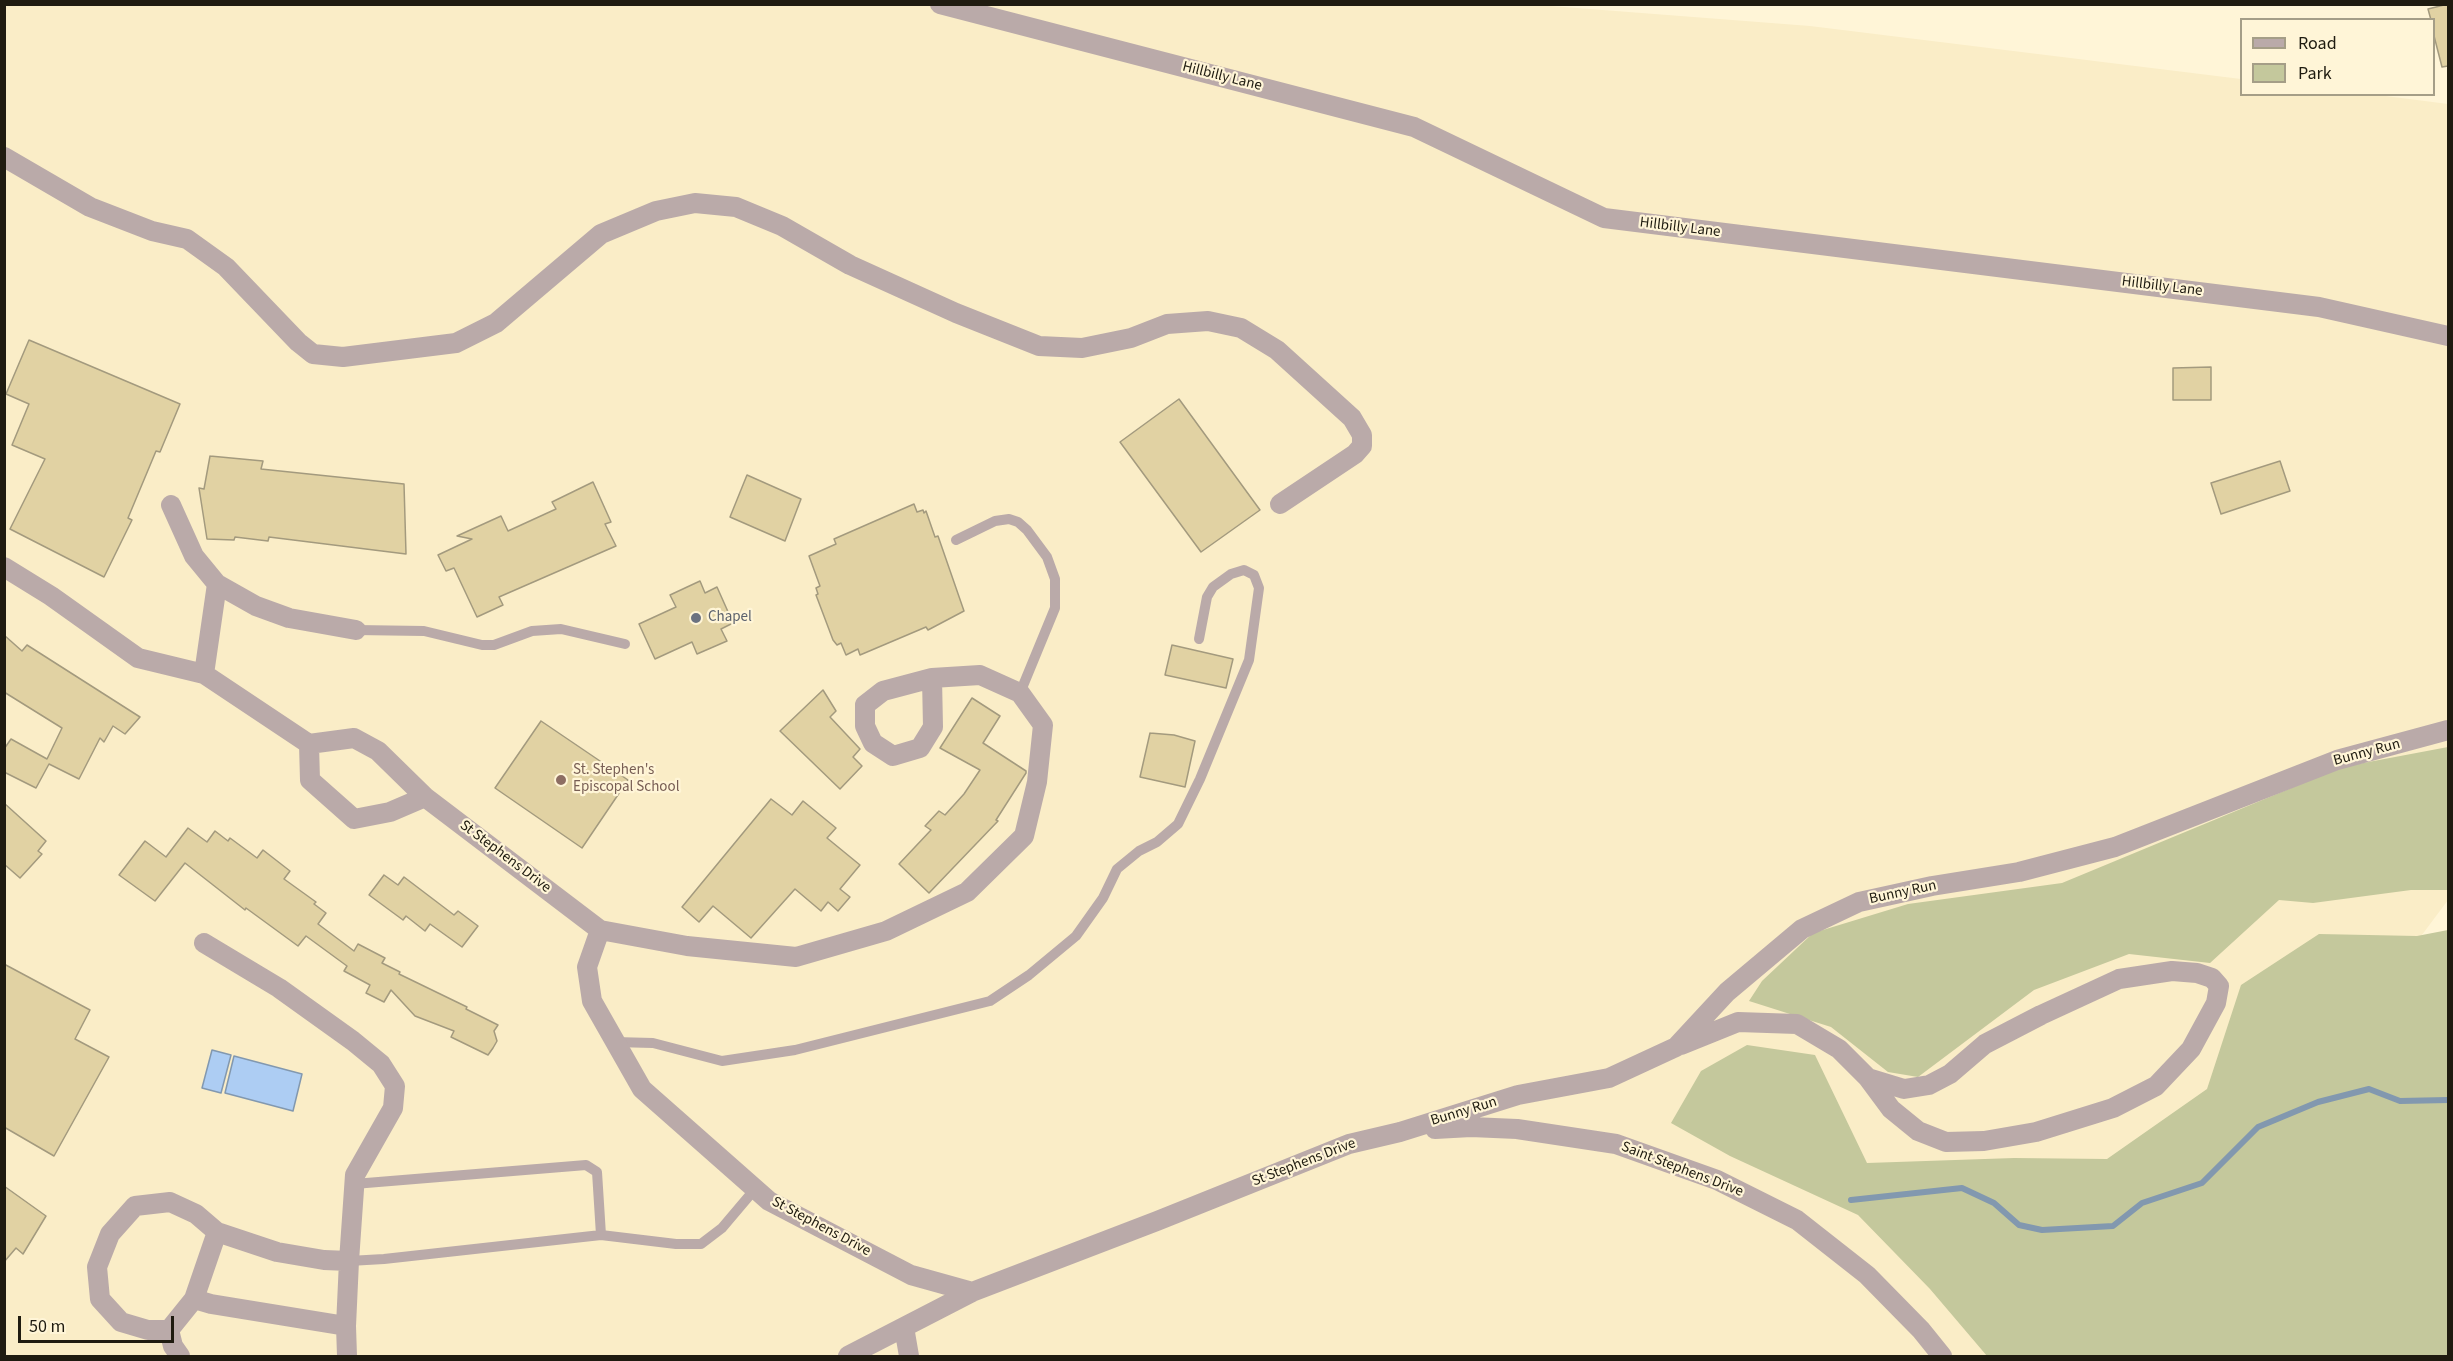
<!DOCTYPE html>
<html>
<head>
<meta charset="utf-8">
<style>
  body { margin:0 }
  #map { position:relative; width:2453px; height:1361px; overflow:hidden; background:#fff5d7; font-family:"Source Sans 3",sans-serif }
  canvas { display:block }
  .frame { position:absolute; inset:0; border:6px solid #1f1b10; pointer-events:none }
  .legend { position:absolute; left:2240px; top:18px; width:195px; height:78px; box-sizing:border-box; background:#fff5d7; border:2px solid #a59e87; margin:0; padding:8px 10px; list-style:none; font-size:18px; color:#1f1b10 }
  .legend li { display:flex; align-items:center; gap:12px; height:30px }
  .legend b { width:30px; border:2px solid #a59e87 }
  .scale { position:absolute; left:18px; top:1316px; width:156px; height:27px; box-sizing:border-box; border:3px solid #1f1b10; border-top:0; padding-left:8px; font-size:18px; line-height:21px; white-space:nowrap; color:#1f1b10; -webkit-text-stroke:4px #fff5d7; paint-order:stroke }
</style>
</head>
<body>
<div id="map">
<canvas width="2453" height="1361"></canvas>
<div class="frame"></div>
<ul class="legend">
<li><b style="height:8px;background:#baaaa9"></b>Road</li>
<li><b style="height:16px;background:#c4c89c"></b>Park</li>
</ul>
<div class="scale">50 m</div>
</div>
<script>
const ctx = document.querySelector('canvas').getContext('2d');
ctx.lineJoin = 'round';
function fill(path, color) { ctx.fillStyle = color; ctx.fill(path, 'evenodd'); }
const shape = rows => new Path2D(rows.map(r => 'M' + r).join(''));
function stroke(path, color, width, dash) { ctx.strokeStyle = color; ctx.lineWidth = width; ctx.lineCap = dash ? 'butt' : 'round'; ctx.setLineDash(dash || []); ctx.stroke(path); }
function write(font, color, halo, rows, align = 'center') {
  ctx.font = font + ' "Source Sans 3",sans-serif'; ctx.lineWidth = 4.5; ctx.setLineDash([]); ctx.textBaseline = 'middle'; ctx.strokeStyle = halo; ctx.fillStyle = color; for (const [text, x, y, turn = 0] of rows) {
    ctx.save(); ctx.translate(x, y); ctx.rotate((+turn || 0) * Math.PI / 180); ctx.textAlign = isNaN(turn) ? turn : align; if (halo) ctx.strokeText(text, 0, 0); ctx.fillText(text, 0, 0); ctx.restore();
  }
}
fill(shape([
  [5,5,1538,5,1810,26,2241,79,2242,94,2370,94,2448,104,2448,900,2108,1356,5,1356]
]), '#faedc7');
fill(shape([
  [2448,747,2448,890,2411,890,2313,903,2279,900,2210,963,2129,954,2034,990,1918,1077,1888,1072,1831,1027,1749,1001,1762,981,1813,933,1908,904,2062,883,2342,767],
  [2448,930,2448,1356,1987,1356,1930,1289,1858,1215,1730,1156,1671,1123,1701,1071,1747,1045,1815,1055,1867,1163,2014,1158,2107,1159,2207,1089,2241,985,2319,934,2417,936]
]), '#c4c89c');
const water = shape([
  [212,1050,231,1055,221,1093,202,1088,212,1050],
  [234,1056,302,1074,293,1111,225,1093,234,1056]
]);
fill(water, '#adcdf3');
stroke(water, '#8298af', 1.5);
stroke(shape([
  [1851,1200,1962,1188,1994,1203,2019,1225,2042,1230,2113,1226,2142,1203,2202,1183,2258,1127,2318,1102,2369,1089,2400,1101,2448,1100]
]), '#8298af', 6);
const building = shape([
  [2448,4,2448,66,2442,67,2433,32,2433,20,2431,20,2428,9,2448,4],
  [29,340,180,404,160,452,156,451,128,518,132,520,104,577,10,529,45,459,12,445,29,404,6,394,29,340],
  [2211,367,2211,400,2173,400,2173,368,2211,367],
  [1179,399,1260,510,1201,552,1120,442,1179,399],
  [210,456,263,461,261,469,404,484,406,554,269,537,268,541,235,537,234,540,207,539,199,488,204,489,210,456],
  [2280,461,2290,491,2221,514,2211,483,2280,461],
  [747,475,801,499,785,541,730,517,747,475],
  [593,482,611,522,605,524,616,546,499,597,503,605,477,617,454,568,446,571,438,555,472,539,457,536,501,516,508,531,556,509,552,502,593,482],
  [914,504,917,512,923,510,924,513,926,511,935,537,938,536,964,611,928,630,926,627,860,655,858,649,846,655,841,643,837,645,833,640,816,595,818,594,816,588,820,586,809,556,836,544,834,539,914,504],
  [700,581,705,593,717,587,733,623,721,629,727,641,697,654,692,642,655,659,639,624,676,607,670,595,700,581],
  [4,635,22,651,27,645,140,717,125,734,113,726,104,742,100,738,79,779,49,764,36,788,4,772,4,749,11,739,47,759,62,728,4,692,4,635],
  [1172,645,1233,659,1226,688,1165,675,1172,645],
  [823,690,836,711,830,717,860,749,853,757,862,766,840,789,780,731,823,690],
  [972,698,1000,716,983,743,1026,771,1026,773,996,820,998,821,929,893,899,864,931,830,925,826,939,811,945,815,964,794,980,770,940,748,972,698],
  [541,721,628,780,582,848,495,788,541,721],
  [1150,733,1174,735,1195,741,1185,787,1140,777,1150,733],
  [771,799,792,815,803,801,836,828,827,838,860,865,840,889,850,897,838,911,828,902,821,911,795,889,751,938,713,906,699,922,682,907,771,799],
  [4,803,46,841,38,851,42,854,20,878,4,864,4,803],
  [188,828,207,842,215,831,228,841,230,838,257,858,263,850,290,871,284,879,316,902,314,904,326,913,318,924,354,951,358,944,385,958,382,963,400,972,399,974,467,1007,466,1009,498,1025,494,1031,497,1041,493,1048,488,1055,451,1037,454,1031,415,1016,391,990,384,1002,366,993,370,985,344,971,347,966,306,936,298,946,246,908,245,910,185,863,155,901,119,875,145,841,166,857,188,828],
  [384,875,398,885,404,877,454,915,458,911,478,926,462,947,430,924,425,931,406,916,403,920,369,895,384,875],
  [4,964,90,1010,75,1039,109,1057,54,1156,4,1127,4,964],
  [4,1186,46,1216,23,1254,16,1248,4,1262,4,1186]
]);
fill(building, '#e1d2a3');
stroke(building, '#a39a7e', 1.5);
stroke(shape([
  [956,540,995,521,1009,519,1018,522,1027,530,1047,557,1055,579,1055,608,1020,693],
  [356,630,424,631,482,645,494,645,532,631,561,629,625,644],
  [614,1042,653,1043,722,1061,795,1050,990,1001,1029,975,1076,936,1103,898,1117,869,1139,851,1157,842,1178,824,1200,779,1249,660,1259,588,1254,575,1244,570,1231,574,1213,587,1207,597,1199,639],
  [354,1184,586,1165,597,1172,601,1235],
  [349,1261,384,1259,601,1235,676,1244,701,1244,722,1228,755,1189]
]), '#baaaa9', 10);
stroke(shape([
  [940,4,1414,127,1604,218,2319,307,2448,336],
  [4,157,90,207,152,231,187,239,226,267,298,342,313,354,343,357,456,343,496,323,601,234,656,211,695,203,736,207,782,226,850,265,956,313,1039,346,1082,348,1131,338,1167,324,1208,321,1241,328,1277,350,1352,418,1362,435,1362,446,1355,454,1280,504],
  [171,505,194,556,217,584,204,674],
  [4,567,51,596,138,658,204,674,309,744],
  [217,584,256,606,289,618,356,630],
  [425,797,390,812,354,819,310,780,309,744,354,738,378,751,425,797,600,930,587,967,592,1001,642,1089,769,1201,911,1275,972,1292,1157,1221,1349,1144,1400,1132,1518,1095,1609,1078,1676,1047,1727,992,1802,929,1859,902,1932,886,2019,872,2115,847,2337,760,2448,730],
  [600,930,687,946,796,957,886,931,967,892,1024,836,1037,782,1043,725,1020,693,980,675,932,678,883,691,865,705,865,726,873,743,893,756,920,748,933,727,932,678],
  [204,943,279,988,353,1041,381,1064,395,1086,393,1108,355,1175,349,1261],
  [1681,1045,1738,1022,1797,1024,1839,1049,1868,1078,1891,1109,1918,1131,1946,1142,1984,1141,2036,1132,2113,1108,2156,1086,2191,1049,2216,1003,2219,986,2212,978,2197,973,2172,971,2119,979,2041,1015,1985,1044,1950,1074,1929,1085,1904,1089,1868,1078],
  [1435,1129,1471,1127,1517,1129,1616,1144,1717,1180,1797,1220,1867,1275,1921,1330,1942,1356],
  [194,1299,211,1304,346,1326],
  [904,1327,909,1356],
  [169,1330,194,1299,217,1232],
  [180,1356,173,1346,169,1330,148,1330,121,1322,100,1299,97,1267,110,1234,135,1206,170,1202,196,1214,217,1232,277,1252,324,1260,349,1261,346,1326,347,1356],
  [848,1356,972,1292]
]), '#baaaa9', 20);
for (const [x, y, r, color] of [
  [696,618,6,"#6b7280"],
  [561,780,6,"#8d6e63"]
]) { const dot = new Path2D(); dot.arc(x, y, r, 0, 2 * Math.PI); ctx.fillStyle = color; ctx.fill(dot); stroke(dot, '#fff5d7', 2); }
write('15px', '#1f1b10', '#fff5d7', [
  ["Hillbilly Lane",1222,77,14],
  ["Hillbilly Lane",1680,228,7],
  ["Hillbilly Lane",2162,287,7],
  ["Bunny Run",2367,753,-15],
  ["St Stephens Drive",505,857,37],
  ["Bunny Run",1903,893,-12],
  ["Bunny Run",1464,1112,-17],
  ["St Stephens Drive",1304,1163,-21],
  ["Saint Stephens Drive",1682,1170,21],
  ["St Stephens Drive",821,1227,28]
]);
write('15px', '#5b616d', '#fff5d7', [
  ["Chapel",708,618]
], 'left');
write('15px', '#785e54', '#fff5d7', [
  ["St. Stephen's",573,771],
  ["Episcopal School",573,788]
], 'left');
</script>
</body>
</html>
